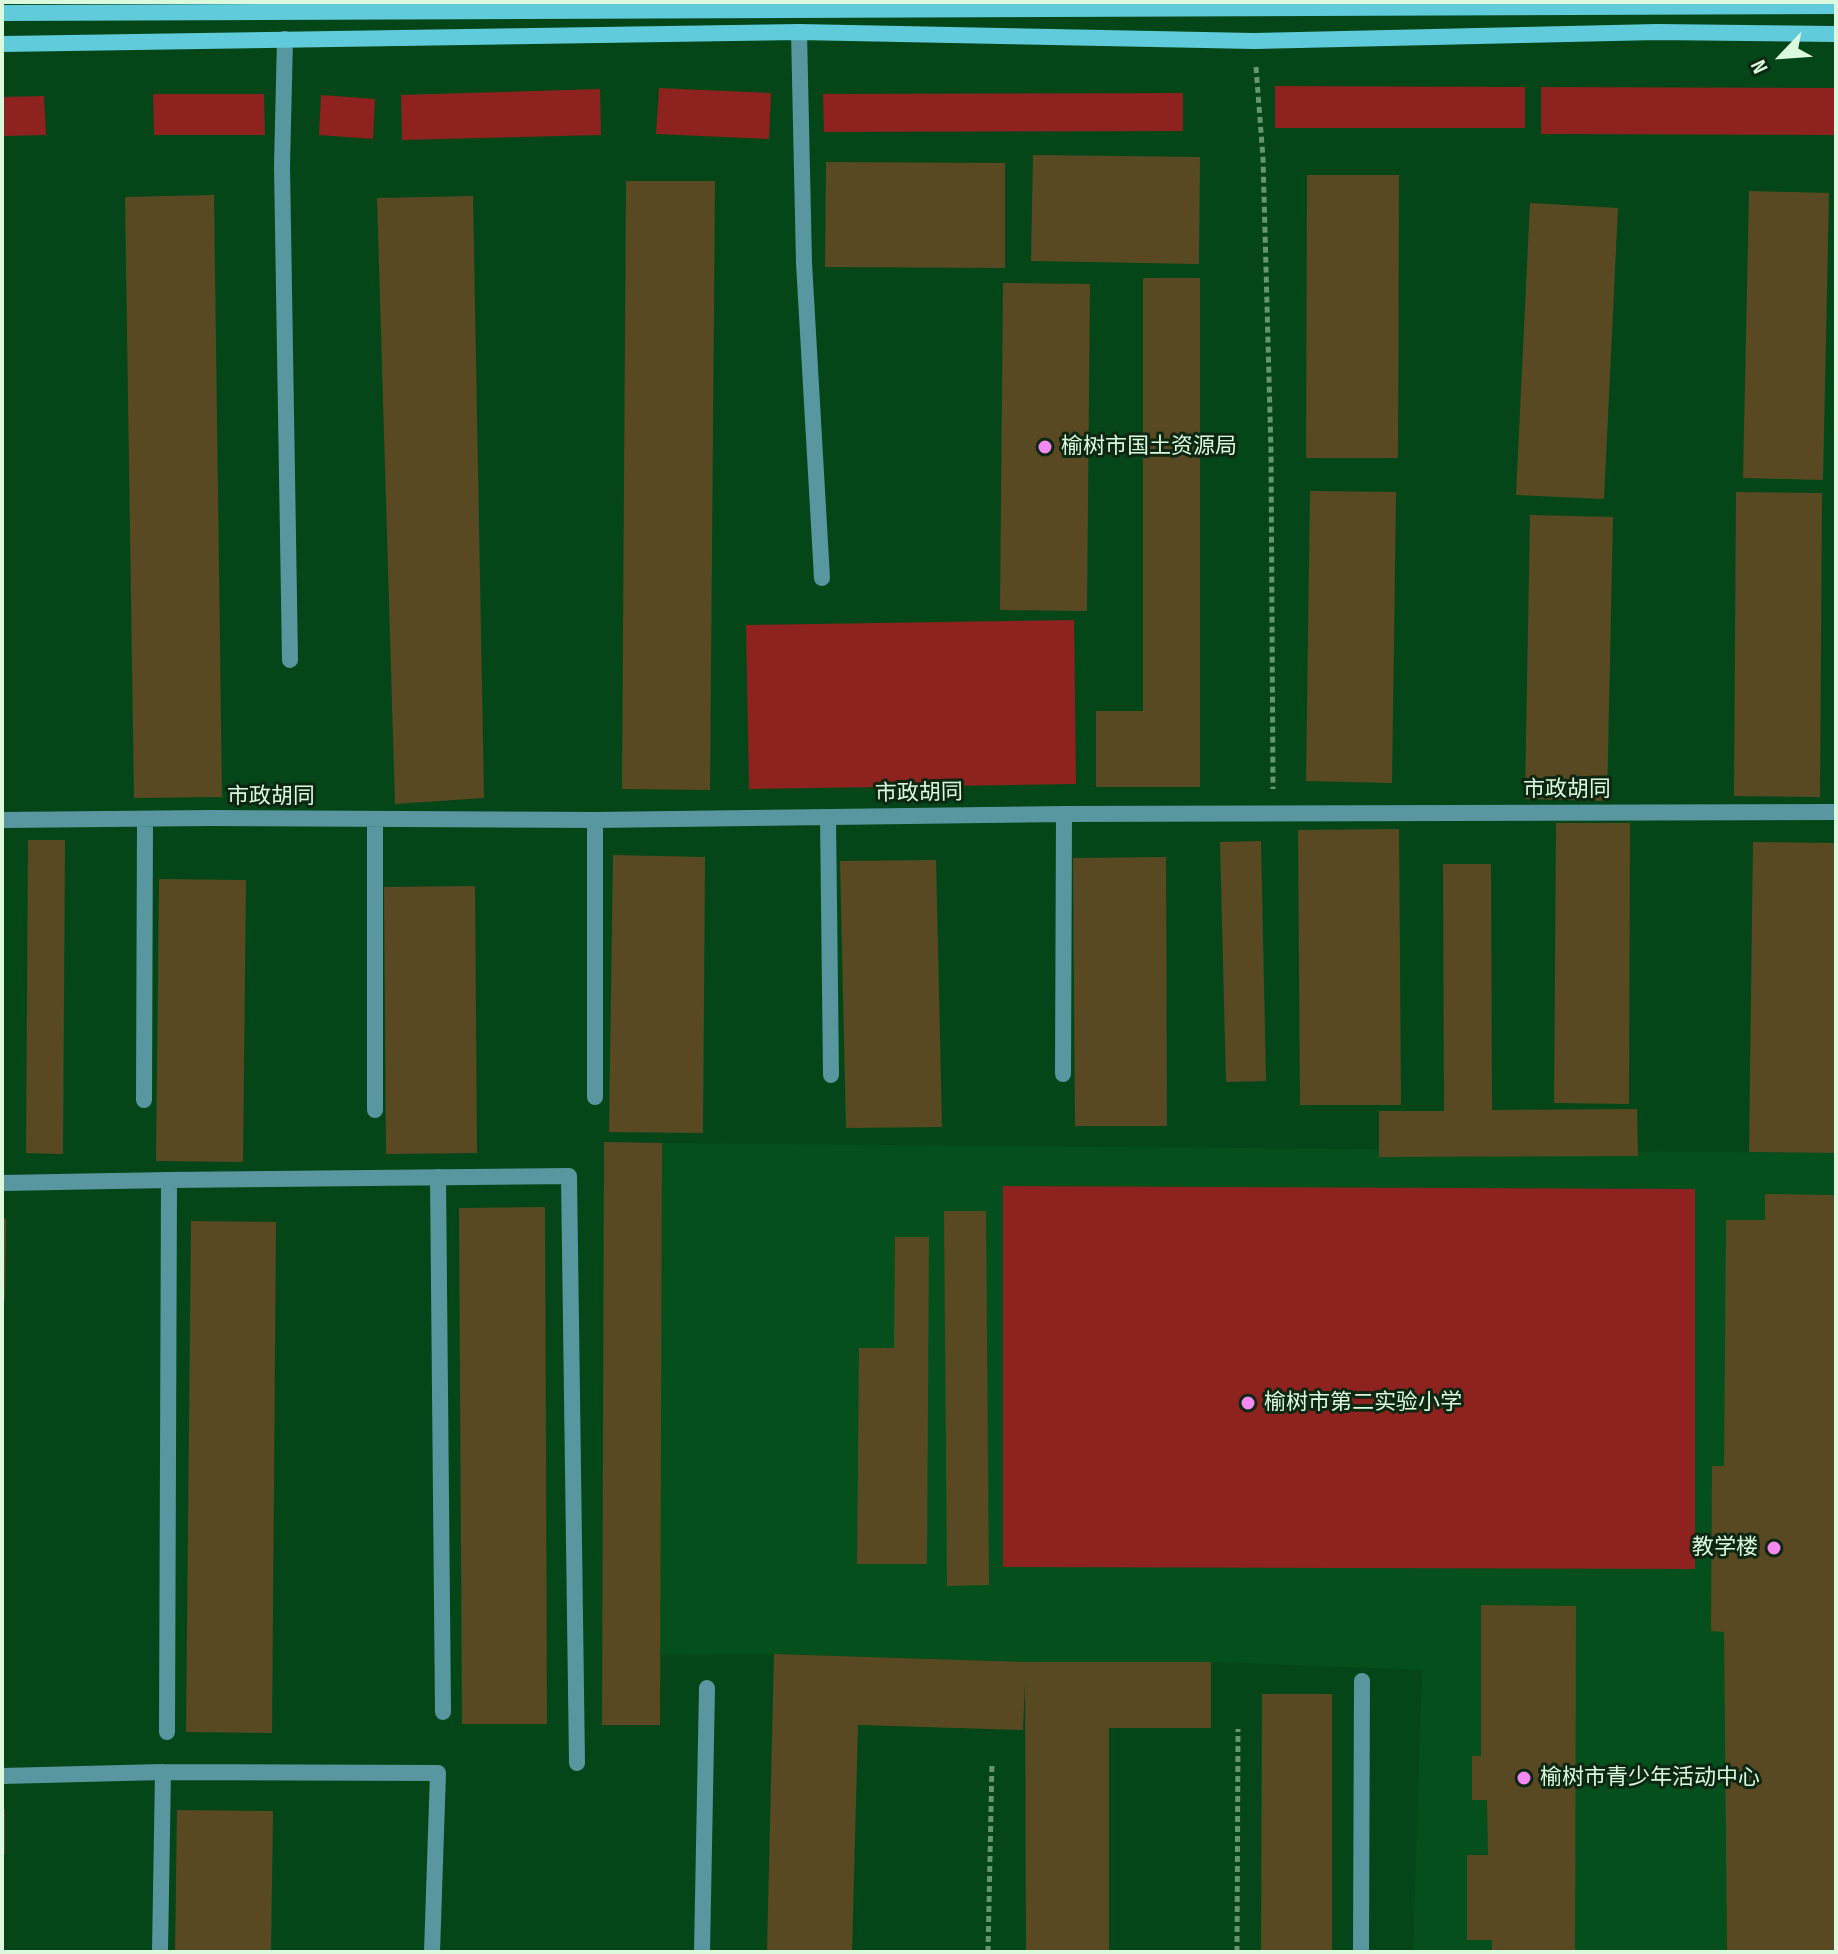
<!DOCTYPE html>
<html>
<head>
<meta charset="utf-8">
<style>
  body { margin:0 }
  #map { position:relative; width:1838px; height:1954px; overflow:hidden; background:#054618; font-family:"Sofia Sans Condensed",sans-serif }
  canvas { display:block }
  .frame { position:absolute; inset:0; border:4px solid #daf9dd; pointer-events:none }
  .north { position:absolute; left:1742px; top:16px; width:80px; height:80px; -webkit-text-stroke:6px #0e2712; paint-order:stroke; rotate:245deg; font-size:22px; font-weight:700; line-height:32px; text-align:center; color:#daf9dd }
  .north::after { content:''; display:block; margin:auto; width:28px; height:36px; background:#daf9dd; clip-path:polygon(50% 0,100% 100%,50% 72%,0 100%) }
</style>
</head>
<body>
<div id="map">
<canvas width="1838" height="1954"></canvas>
<div class="frame"></div>
<div class="north">N</div>
</div>
<script>
const ctx = document.querySelector('canvas').getContext('2d');
ctx.lineJoin = 'round';
function fill(path, color) { ctx.fillStyle = color; ctx.fill(path, 'evenodd'); }
const shape = rows => new Path2D(rows.map(r => 'M' + r).join(''));
function stroke(path, color, width, dash) { ctx.strokeStyle = color; ctx.lineWidth = width; ctx.lineCap = dash ? 'butt' : 'round'; ctx.setLineDash(dash || []); ctx.stroke(path); }
function write(font, color, halo, rows, align = 'center') {
  ctx.font = font + ' "Sofia Sans Condensed","Noto Sans SC",sans-serif'; ctx.lineWidth = 6; ctx.setLineDash([]); ctx.textBaseline = 'middle'; ctx.strokeStyle = halo; ctx.fillStyle = color; for (const [text, x, y, turn = 0] of rows) {
    ctx.save(); ctx.translate(x, y); ctx.rotate((+turn || 0) * Math.PI / 180); ctx.textAlign = isNaN(turn) ? turn : align; if (halo) ctx.strokeText(text, 0, 0); ctx.fillText(text, 0, 0); ctx.restore();
  }
}
fill(shape([
  [662,1143,1836,1153,1836,1952,1413,1952,1422,1670,1211,1662,1025,1662,774,1654,660,1655]
]), '#044f1b');
fill(shape([
  [1275,86,1525,87,1525,128,1275,128],
  [1541,87,1836,88,1836,135,1541,134],
  [659,88,771,93,769,139,656,134],
  [600,89,601,135,402,140,401,95],
  [1183,93,1183,131,824,132,823,94],
  [153,94,264,94,265,135,154,135],
  [321,95,375,99,373,139,319,135],
  [44,96,46,135,2,136,2,97],
  [1074,620,1076,784,749,789,746,625],
  [1003,1186,1695,1189,1695,1569,1003,1567]
]), '#8e221e');
fill(shape([
  [1033,155,1200,157,1199,264,1031,261],
  [826,162,1005,163,1005,268,825,267],
  [1307,175,1399,175,1398,458,1306,458],
  [626,181,715,181,710,790,622,789],
  [1749,191,1829,193,1823,480,1743,478],
  [214,195,222,797,134,798,125,197],
  [473,196,484,798,395,804,377,198],
  [1530,203,1618,208,1604,499,1516,495],
  [1143,278,1200,278,1200,787,1096,787,1096,711,1143,711],
  [1003,283,1090,284,1087,611,1000,610],
  [1310,491,1396,492,1392,783,1306,781],
  [1736,492,1822,493,1820,797,1734,796],
  [1530,515,1613,517,1607,801,1525,799],
  [1556,823,1630,823,1629,1104,1554,1103],
  [1399,829,1401,1105,1300,1105,1298,830],
  [28,840,65,840,63,1154,26,1153],
  [1261,841,1266,1081,1226,1082,1220,842],
  [1753,842,1836,843,1836,1153,1749,1152],
  [613,855,705,857,703,1133,609,1132],
  [1166,857,1167,1126,1075,1126,1073,858],
  [936,860,942,1127,846,1128,840,861],
  [1443,864,1491,864,1492,1110,1637,1109,1638,1156,1379,1157,1379,1111,1444,1111],
  [159,879,246,880,243,1162,156,1161],
  [475,886,477,1153,386,1154,384,887],
  [604,1142,662,1143,660,1725,602,1725],
  [1765,1194,1836,1195,1836,1952,1727,1952,1724,1632,1711,1631,1712,1466,1724,1466,1726,1220,1765,1220],
  [545,1207,547,1724,462,1724,459,1208],
  [944,1211,986,1211,989,1585,947,1586],
  [2,1219,6,1219,5,1301,2,1301],
  [191,1221,276,1222,272,1733,186,1732],
  [895,1237,929,1237,927,1564,857,1564,859,1348,894,1348],
  [1481,1605,1576,1606,1575,1952,1492,1952,1492,1940,1467,1940,1467,1855,1488,1855,1487,1800,1472,1800,1472,1756,1481,1756],
  [774,1654,1025,1662,1211,1662,1211,1728,1109,1728,1109,1952,1026,1952,1025,1681,1023,1730,858,1725,852,1952,767,1952],
  [1262,1694,1332,1694,1332,1952,1261,1952],
  [2,1809,5,1809,5,1854,2,1854],
  [177,1810,273,1811,271,1952,175,1952]
]), '#594923');
stroke(shape([
  [1256,67,1263,158,1271,451,1273,789],
  [988,1952,992,1762],
  [1237,1952,1238,1729]
]), '#659670', 5, [6, 4]);
stroke(shape([
  [799,32,804,263,822,578]
]), '#5897a0', 16);
stroke(shape([
  [285,39,282,166,290,660],
  [828,817,831,1075],
  [375,819,375,1110],
  [2,820,210,818,595,820,1064,814,1836,812],
  [595,820,595,1097],
  [1063,1074,1064,814],
  [144,1100,145,819],
  [438,1177,443,1712],
  [2,1183,169,1180,569,1176,577,1763],
  [167,1732,169,1180],
  [2,1776,163,1772,438,1773,432,1952],
  [160,1952,163,1772],
  [702,1952,707,1688],
  [1361,1952,1362,1681]
]), '#5897a0', 16);
stroke(shape([
  [2,13,1836,6],
  [2,44,799,32,1254,41,1657,32,1836,34]
]), '#60cbda', 16);
for (const [x, y, r, color] of [
  [1045,447,8,"#f38af2"],
  [1248,1403,8,"#f38af2"],
  [1774,1548,8,"#f38af2"],
  [1524,1778,8,"#f38af2"]
]) { const dot = new Path2D(); dot.arc(x, y, r, 0, 2 * Math.PI); ctx.fillStyle = color; ctx.fill(dot); stroke(dot, '#0e2712', 3); }
write('22px', '#daf9dd', '#0e2712', [
  ["榆树市国土资源局",1061,447],
  ["榆树市第二实验小学",1264,1403],
  ["教学楼",1758,1548,"right"],
  ["榆树市青少年活动中心",1540,1778]
], 'left');
write('22px', '#daf9dd', '#0e2712', [
  ["市政胡同",1567,790],
  ["市政胡同",919,794,-1],
  ["市政胡同",271,797]
]);
</script>
</body>
</html>
